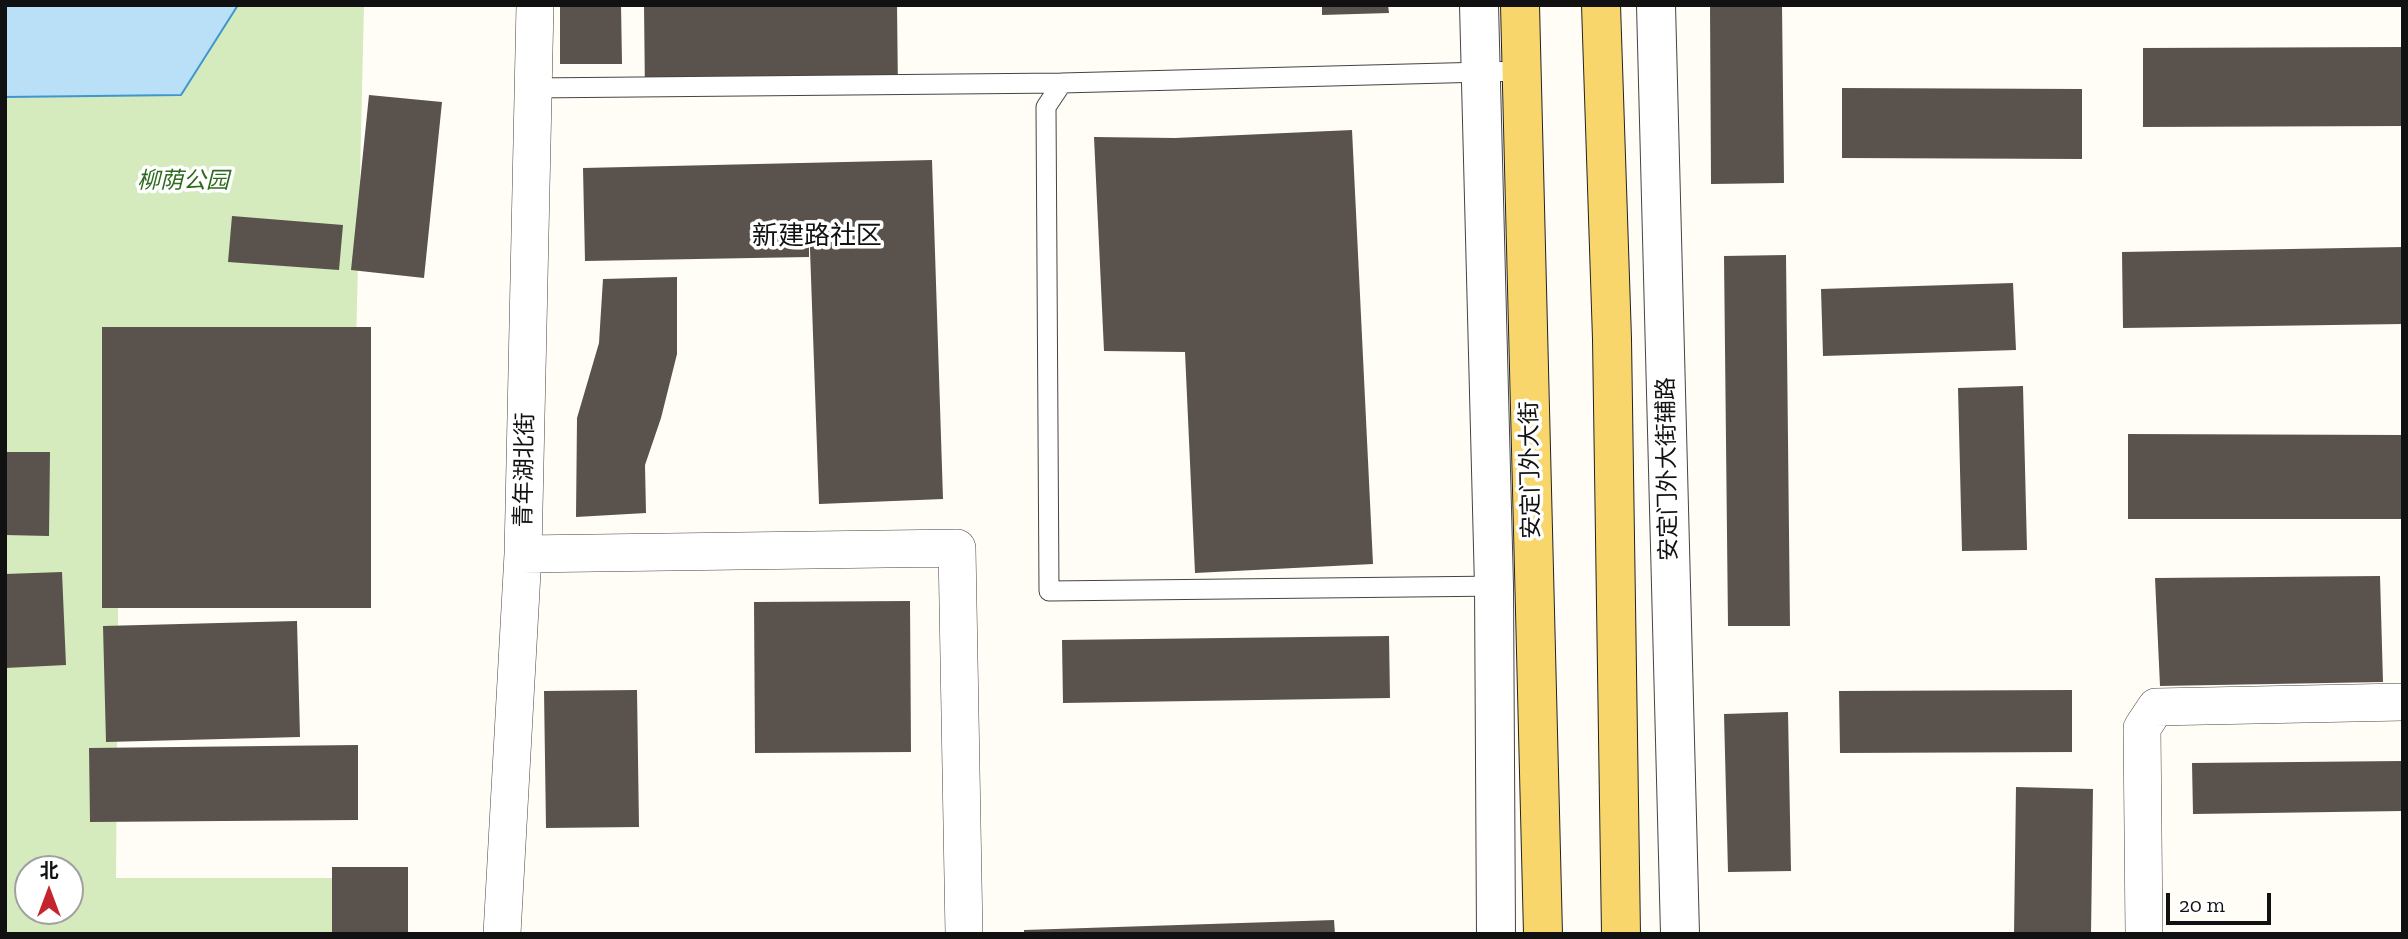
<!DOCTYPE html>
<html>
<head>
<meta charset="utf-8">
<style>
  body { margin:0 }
  #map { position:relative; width:2408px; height:939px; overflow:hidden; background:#fffdf5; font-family:"Zilla Slab","Noto Sans SC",serif }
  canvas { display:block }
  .frame { position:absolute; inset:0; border:7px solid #111; pointer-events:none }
  .north { position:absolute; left:14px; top:855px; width:70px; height:70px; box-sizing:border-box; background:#fff; border:2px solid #a0a0a0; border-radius:50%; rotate:0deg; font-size:19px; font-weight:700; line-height:28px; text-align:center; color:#111 }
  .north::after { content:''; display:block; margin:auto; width:24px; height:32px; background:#c4262e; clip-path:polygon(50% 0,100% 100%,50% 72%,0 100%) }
  .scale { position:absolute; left:2166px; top:893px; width:105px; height:32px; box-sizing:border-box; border:4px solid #111; border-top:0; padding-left:9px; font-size:21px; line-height:24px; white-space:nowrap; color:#111; -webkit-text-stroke:5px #fff; paint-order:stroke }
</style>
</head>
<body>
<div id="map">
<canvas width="2408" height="939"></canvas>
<div class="frame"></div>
<div class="north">北</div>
<div class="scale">20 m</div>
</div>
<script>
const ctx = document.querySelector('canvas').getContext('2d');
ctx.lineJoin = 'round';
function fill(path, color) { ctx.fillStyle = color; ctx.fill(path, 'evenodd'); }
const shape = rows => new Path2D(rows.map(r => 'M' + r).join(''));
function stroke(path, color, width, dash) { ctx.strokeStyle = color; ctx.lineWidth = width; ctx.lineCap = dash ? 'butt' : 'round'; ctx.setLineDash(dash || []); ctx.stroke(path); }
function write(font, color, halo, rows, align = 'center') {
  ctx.font = font + ' "Zilla Slab","Noto Sans SC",serif'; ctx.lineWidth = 7; ctx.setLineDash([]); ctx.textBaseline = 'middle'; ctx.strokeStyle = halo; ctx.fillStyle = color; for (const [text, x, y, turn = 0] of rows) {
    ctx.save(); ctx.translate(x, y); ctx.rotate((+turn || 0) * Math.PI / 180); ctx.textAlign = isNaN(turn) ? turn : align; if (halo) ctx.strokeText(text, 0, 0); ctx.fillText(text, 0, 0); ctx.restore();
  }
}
fill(shape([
  [5,5,364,5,356,346,120,363,116,878,333,878,338,934,5,934],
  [28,869,70,869,70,911,28,911]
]), '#d5ebbd');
const water = shape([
  [5,5,238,5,181,95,5,97,5,5]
]);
fill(water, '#b9e0f7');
stroke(water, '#3f96cf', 2);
fill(shape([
  [560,5,621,5,622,64,560,64],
  [644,5,897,5,898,93,645,96],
  [1322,5,1388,5,1389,13,1322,15],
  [1710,5,1782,5,1784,183,1711,184],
  [2403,47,2403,126,2143,127,2143,48],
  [1842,88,2082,89,2082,159,1842,158],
  [369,95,442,102,424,278,351,270],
  [1352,130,1373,564,1195,573,1185,352,1104,351,1094,137,1175,138],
  [932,160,943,499,819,504,809,221,809,257,585,261,583,168],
  [232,216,343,225,339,270,228,262],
  [2403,247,2403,324,2123,328,2122,252],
  [1786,255,1790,626,1728,626,1724,256],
  [677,277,677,354,661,418,645,465,646,513,576,517,577,418,599,343,603,279],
  [2013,283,2016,350,1823,356,1821,289],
  [102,327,371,327,371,608,102,608],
  [2023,386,2027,550,1962,551,1958,388],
  [2128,434,2403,435,2403,519,2128,519],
  [5,452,50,452,49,536,5,535],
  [62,572,66,665,5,668,5,574],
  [2380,576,2383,682,2160,686,2155,578],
  [910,601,911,752,755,753,754,602],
  [297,621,300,737,106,742,103,626],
  [1389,636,1390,698,1063,703,1062,640],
  [637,690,639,827,546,828,544,691],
  [2072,690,2072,752,1840,753,1839,691],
  [1788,712,1791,871,1728,872,1724,714],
  [358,745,358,820,90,822,89,748],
  [2403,761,2403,811,2193,814,2192,763],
  [2016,787,2093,789,2091,934,2014,934],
  [332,867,408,867,408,934,332,934],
  [1334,920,1335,934,1024,934,1024,930]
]), '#5a524d');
const service = shape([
  [532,88,1062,83],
  [1501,586,1049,591,1046,107,1062,83,1523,71]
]);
const minor = shape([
  [523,554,957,548,964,934],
  [502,934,523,554,535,5],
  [2144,934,2142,728,2156,707,2403,702]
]);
const tertiary = shape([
  [1479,5,1494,586,1496,934],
  [1656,5,1680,934]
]);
const primary = shape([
  [1520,5,1543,934],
  [1601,5,1612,339,1621,934]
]);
stroke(service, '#444', 21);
stroke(minor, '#444', 38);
stroke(tertiary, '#444', 40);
stroke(primary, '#222', 40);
stroke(service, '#fff', 19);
stroke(minor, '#fff', 37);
stroke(tertiary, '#fff', 38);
stroke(primary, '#f9d66b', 38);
write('italic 23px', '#2f6b1f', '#fff', [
  ["柳荫公园",183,181]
]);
write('23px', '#111', '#fff', [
  ["安定门外大街辅路",1668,469,-91],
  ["青年湖北街",525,470,-89],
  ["安定门外大街",1531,470,-91]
]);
write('26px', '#111', '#fff', [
  ["新建路社区",817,237]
]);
</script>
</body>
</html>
